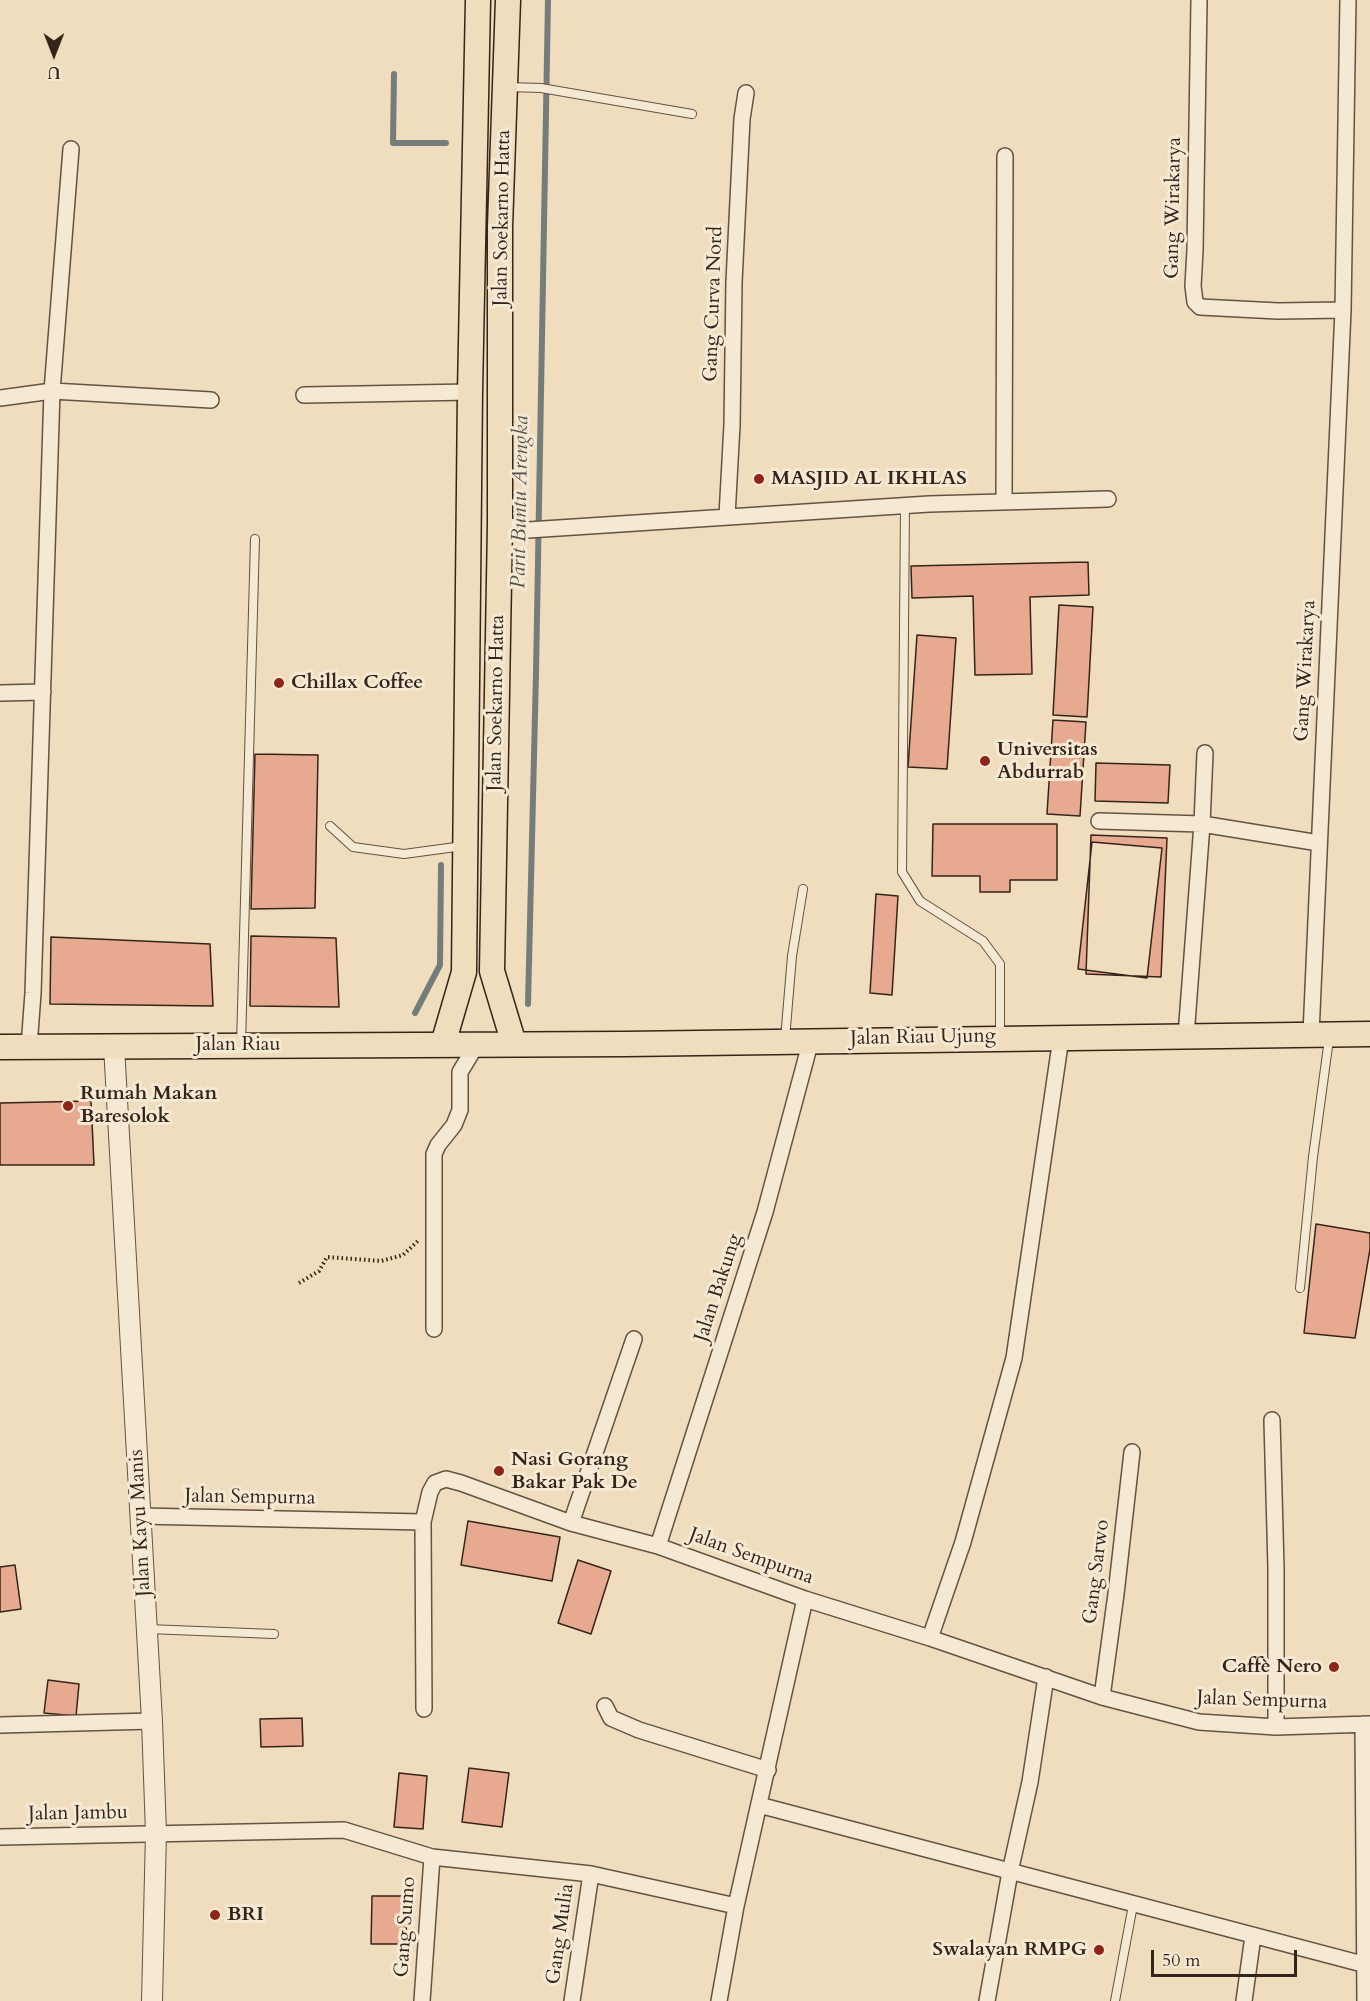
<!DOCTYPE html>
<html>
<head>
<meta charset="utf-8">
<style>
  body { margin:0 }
  #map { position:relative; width:1370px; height:2001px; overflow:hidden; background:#efddbd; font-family:Cardo,serif }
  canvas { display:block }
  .north { position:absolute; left:24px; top:24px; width:60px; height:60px; -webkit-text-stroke:4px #f5e9d4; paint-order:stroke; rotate:180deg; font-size:16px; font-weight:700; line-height:24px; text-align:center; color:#35241a }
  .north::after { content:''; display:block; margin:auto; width:21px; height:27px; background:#35241a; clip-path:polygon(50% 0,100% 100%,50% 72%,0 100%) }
  .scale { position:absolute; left:1151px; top:1950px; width:146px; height:27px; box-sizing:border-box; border:3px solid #35241a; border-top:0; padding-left:8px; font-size:18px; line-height:21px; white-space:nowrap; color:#35241a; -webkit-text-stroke:4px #f5e9d4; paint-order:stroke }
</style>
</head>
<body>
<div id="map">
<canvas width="1370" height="2001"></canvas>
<div class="north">U</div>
<div class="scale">50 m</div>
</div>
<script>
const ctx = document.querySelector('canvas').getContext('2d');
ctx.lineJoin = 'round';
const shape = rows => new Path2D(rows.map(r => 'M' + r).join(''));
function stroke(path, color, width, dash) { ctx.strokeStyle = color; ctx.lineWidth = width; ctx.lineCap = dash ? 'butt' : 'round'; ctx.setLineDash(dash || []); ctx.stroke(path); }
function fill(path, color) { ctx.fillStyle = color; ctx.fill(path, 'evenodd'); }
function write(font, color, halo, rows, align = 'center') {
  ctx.font = font + ' Cardo,serif'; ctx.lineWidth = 6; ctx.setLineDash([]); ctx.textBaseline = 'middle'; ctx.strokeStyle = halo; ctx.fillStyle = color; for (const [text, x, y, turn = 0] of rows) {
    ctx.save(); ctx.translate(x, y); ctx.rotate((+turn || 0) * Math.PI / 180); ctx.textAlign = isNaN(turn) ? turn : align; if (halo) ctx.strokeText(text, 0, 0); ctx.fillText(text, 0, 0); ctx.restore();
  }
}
stroke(shape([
  [394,74,393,143,446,143],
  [528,1004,536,673,548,0],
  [415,1013,440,965,441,865]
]), '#757d7b', 6);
const building = shape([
  [1088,562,1089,595,1030,597,1032,674,975,675,973,596,912,598,911,566,1088,562],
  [1059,605,1093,607,1087,717,1053,715,1059,605],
  [917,635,956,638,947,769,908,767,917,635],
  [1053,720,1086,722,1080,816,1047,814,1053,720],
  [255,754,318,755,315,908,251,909,255,754],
  [1096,763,1170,765,1168,803,1095,801,1096,763],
  [933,824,1057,824,1057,880,1010,880,1010,892,980,892,980,876,932,876,933,824],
  [1091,835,1167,838,1161,977,1086,974,1091,835],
  [1092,842,1162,848,1147,978,1078,969,1092,842],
  [876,894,898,896,892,995,870,993,876,894],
  [251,936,336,938,339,1007,250,1006,251,936],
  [51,937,210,944,213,1006,50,1004,51,937],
  [91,1101,94,1165,0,1165,0,1103,91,1101],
  [1316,1224,1370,1233,1370,1249,1355,1338,1304,1333,1316,1224],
  [468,1521,560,1537,552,1581,461,1565,468,1521],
  [578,1560,611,1571,591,1634,558,1623,578,1560],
  [15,1565,21,1609,0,1612,0,1567,15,1565],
  [48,1680,79,1684,76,1716,44,1713,48,1680],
  [302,1718,303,1746,261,1747,260,1719,302,1718],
  [469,1768,509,1773,502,1827,462,1822,469,1768],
  [399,1773,427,1776,423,1829,394,1827,399,1773],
  [372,1896,407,1896,406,1944,371,1944,372,1896]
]);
fill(building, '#e7aa91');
stroke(building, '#35241a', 1.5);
const service = shape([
  [507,87,541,88,692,114],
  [905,506,902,872,920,901,983,941,1000,964,1000,1036],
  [330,826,353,847,404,854,463,846],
  [785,1039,792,956,803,889],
  [241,1044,255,539],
  [1300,1288,1313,1157,1329,1039],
  [148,1629,274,1634],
  [1115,2001,1133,1905]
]);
const minor = shape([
  [1199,1,1195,250,1193,286,1195,302,1200,307,1278,311,1343,310],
  [304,395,470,392],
  [0,398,52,391,211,400],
  [1004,502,1005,156],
  [727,516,732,425,734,282,742,119,746,93],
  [500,524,528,530,929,504,1108,499],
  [0,693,43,692],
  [1099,821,1202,824,1319,843],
  [1311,1034,1343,310,1348,0],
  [1186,1036,1202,824,1205,753],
  [29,1047,33,993,52,391,71,149],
  [434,1329,434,1154,438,1145,454,1125,460,1110,460,1072,477,1044],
  [1272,1420,1276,1568,1276,1727],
  [140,1516,423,1522,430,1492,435,1483,446,1479,461,1483,571,1523,658,1546,805,1599,930,1638,1102,1697,1199,1722,1276,1727,1370,1724],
  [423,1522,424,1709],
  [571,1523,634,1339],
  [658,1546,765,1212,811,1040],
  [930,1638,963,1542,1014,1358,1061,1038],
  [1102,1697,1116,1594,1132,1452],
  [605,1706,611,1718,639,1730,768,1770],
  [1363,1724,1365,2001],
  [0,1725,152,1721],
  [759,1805,1370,1966],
  [0,1837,344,1830,432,1857,591,1874,736,1906],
  [422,2001,432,1857],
  [572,2001,591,1874],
  [719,2001,736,1906,805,1599],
  [987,2001,1010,1872,1030,1782,1046,1677],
  [1244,2001,1253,1936]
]);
const tertiary = shape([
  [114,1046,152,1721,156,1833,152,2001]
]);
const primary = shape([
  [508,0,500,227,500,524,492,971,514,1044],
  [443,1044,464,972,470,392,478,0],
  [0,1047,625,1044,1370,1034]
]);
stroke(service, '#645243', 10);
stroke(minor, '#645243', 18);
stroke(tertiary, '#645243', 22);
stroke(primary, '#35241a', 27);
stroke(shape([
  [299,1283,319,1271,327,1257,381,1261,403,1255,419,1240]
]), '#35241a', 4, [1.5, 3]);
stroke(service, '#f5e9d4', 8);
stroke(minor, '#f5e9d4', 15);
stroke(tertiary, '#f5e9d4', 20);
stroke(primary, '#efddbd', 24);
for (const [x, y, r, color] of [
  [759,479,6,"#8f2418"],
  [279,683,6,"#8f2418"],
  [985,761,6,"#8f2418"],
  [68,1106,6,"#8f2418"],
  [499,1471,6,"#8f2418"],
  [1334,1667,6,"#8f2418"],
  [215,1915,6,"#8f2418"],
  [1099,1950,6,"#8f2418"]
]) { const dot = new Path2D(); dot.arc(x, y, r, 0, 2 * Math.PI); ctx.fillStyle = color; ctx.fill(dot); stroke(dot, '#f5e9d4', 2); }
write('20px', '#35241a', '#f5e9d4', [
  ["Gang Wirakarya",1174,208,-89],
  ["Jalan Soekarno Hatta",503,218,-89],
  ["Gang Curva Nord",714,304,-88],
  ["Gang Wirakarya",1306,671,-87],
  ["Jalan Soekarno Hatta",497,703,-89],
  ["Jalan Riau Ujung",923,1038,-1],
  ["Jalan Riau",238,1045],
  ["Jalan Bakung",719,1288,-72],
  ["Jalan Sempurna",250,1498,1],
  ["Jalan Kayu Manis",141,1523,-93],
  ["Jalan Sempurna",751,1557,20],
  ["Gang Sarwo",1097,1572,-83],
  ["Jalan Sempurna",1262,1701,2],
  ["Jalan Jambu",78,1814,-1],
  ["Gang Sumo",406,1927,-86],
  ["Gang Mulia",561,1934,-82]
]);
write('bold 20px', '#35241a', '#f5e9d4', [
  ["MASJID AL IKHLAS",771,479],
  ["Chillax Coffee",291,683],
  ["Universitas",997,750],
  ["Abdurrab",997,773],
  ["Rumah Makan",80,1094],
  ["Baresolok",80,1117],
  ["Nasi Gorang",511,1460],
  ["Bakar Pak De",511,1483],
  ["Caffè Nero",1322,1667,"right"],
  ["BRI",227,1915],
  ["Swalayan RMPG",1087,1950,"right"]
], 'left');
write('italic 21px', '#55514b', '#f5e9d4', [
  ["Parit Buntu Arengka",521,502,-89]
]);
</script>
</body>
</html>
